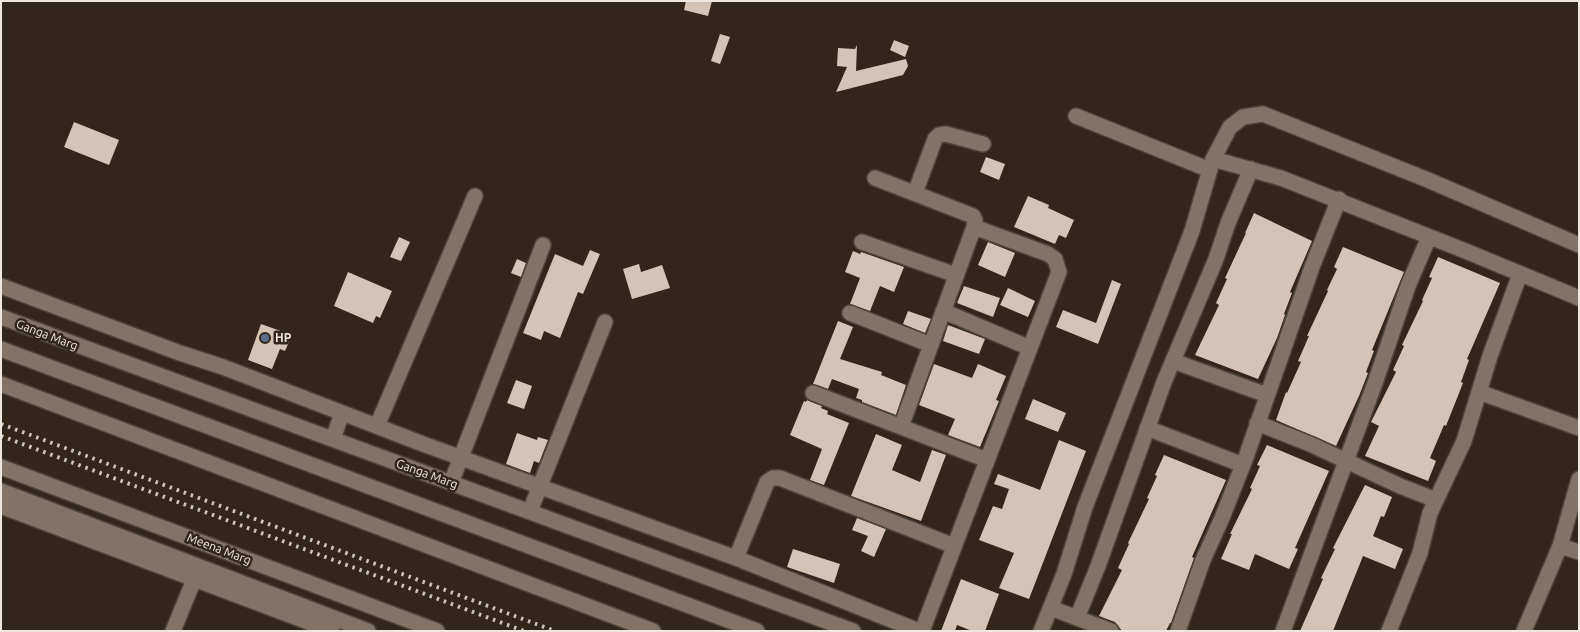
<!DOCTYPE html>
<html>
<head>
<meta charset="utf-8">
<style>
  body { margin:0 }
  #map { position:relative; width:1580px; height:632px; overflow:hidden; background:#32261b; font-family:Ubuntu,sans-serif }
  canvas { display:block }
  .frame { position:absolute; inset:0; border:2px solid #eee7df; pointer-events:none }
</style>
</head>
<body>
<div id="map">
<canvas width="1580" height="632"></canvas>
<div class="frame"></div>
</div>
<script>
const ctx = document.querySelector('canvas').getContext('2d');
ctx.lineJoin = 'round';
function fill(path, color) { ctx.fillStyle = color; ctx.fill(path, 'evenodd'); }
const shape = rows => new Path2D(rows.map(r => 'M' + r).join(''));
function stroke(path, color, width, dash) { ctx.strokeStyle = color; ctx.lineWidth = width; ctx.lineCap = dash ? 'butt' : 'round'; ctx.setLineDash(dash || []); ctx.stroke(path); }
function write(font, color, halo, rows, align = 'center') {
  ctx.font = font + ' Ubuntu,sans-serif'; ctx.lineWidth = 5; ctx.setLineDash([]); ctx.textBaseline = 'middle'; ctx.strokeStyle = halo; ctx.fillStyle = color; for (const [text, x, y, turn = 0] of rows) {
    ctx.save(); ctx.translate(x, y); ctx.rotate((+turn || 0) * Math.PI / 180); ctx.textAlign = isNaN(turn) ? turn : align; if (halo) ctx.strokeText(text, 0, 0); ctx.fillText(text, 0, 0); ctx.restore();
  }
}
fill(shape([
  [686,1,712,1,708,16,684,10],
  [720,34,730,37,720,64,711,61],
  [894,40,909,46,905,57,890,50],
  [857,45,856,71,906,59,908,66,903,75,836,92,847,67,837,66,838,48,855,49],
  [74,122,119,140,109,165,64,147],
  [986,157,1005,164,999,180,980,172],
  [1028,196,1049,205,1048,208,1074,220,1066,238,1059,235,1055,244,1014,227],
  [1254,213,1312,241,1290,292,1292,293,1284,314,1285,315,1277,338,1258,379,1195,355,1219,305,1216,303,1227,279,1225,278,1246,233,1245,233],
  [399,237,410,242,401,261,390,257],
  [988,242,1015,253,1005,277,978,265],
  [1343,247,1404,272,1372,350,1374,351,1366,372,1368,373,1359,396,1336,446,1276,420,1286,392,1287,393,1301,362,1298,361,1309,336,1307,336,1328,291,1327,290,1337,269,1334,267],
  [590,250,600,254,583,294,578,292,560,338,544,331,541,340,523,333,555,254,583,266],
  [853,251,860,254,861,252,904,267,894,292,880,286,870,311,850,304,860,278,845,272],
  [1438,257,1500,283,1467,359,1469,360,1461,382,1463,383,1446,426,1444,425,1430,458,1436,461,1428,481,1365,456,1379,426,1371,422,1396,372,1393,370,1404,346,1402,345,1423,301,1422,300,1432,278,1429,277],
  [517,259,526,263,521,277,511,273],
  [639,264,641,272,662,265,670,288,632,299,623,269],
  [348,272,392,291,380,318,376,316,373,323,334,306],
  [1112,280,1121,284,1098,344,1056,327,1063,310,1096,323],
  [964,286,1000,298,993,317,957,303],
  [1008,288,1035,301,1028,317,1000,305],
  [908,311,931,319,925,333,903,324],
  [838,321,853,327,840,359,882,372,881,375,906,385,896,415,862,402,862,400,856,398,859,389,832,379,828,389,813,384],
  [261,324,292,335,285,351,280,349,272,369,248,360],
  [948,325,985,339,979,354,943,341],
  [934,364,972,378,978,364,1006,376,996,400,999,401,980,447,948,435,955,419,919,405],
  [516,380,532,386,524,409,507,403],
  [1033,399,1066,413,1058,432,1025,419],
  [807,400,822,406,821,408,828,411,827,414,849,423,824,485,810,480,822,449,790,435,804,401,806,402],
  [517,433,537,440,538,437,548,440,539,463,534,461,530,473,506,464],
  [876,434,902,445,892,470,920,482,932,450,946,455,921,521,851,496],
  [1059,440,1086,451,1029,599,999,588,1014,553,979,540,993,506,1002,509,1009,489,994,484,998,474,1040,490],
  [1267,445,1329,471,1295,548,1298,549,1289,569,1255,554,1249,570,1221,559,1232,534,1230,534,1252,489,1250,488,1260,466,1257,465],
  [1164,455,1226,480,1192,557,1194,558,1171,623,1170,623,1166,631,1122,631,1115,622,1099,616,1122,570,1118,568,1129,544,1128,543,1149,499,1147,498,1157,476,1155,475],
  [1365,485,1392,497,1384,517,1381,516,1373,536,1403,549,1395,569,1363,556,1333,631,1300,631,1323,579,1321,578,1335,549,1333,548],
  [857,518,886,529,874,557,861,551,868,536,852,530],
  [793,549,840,564,834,583,787,567],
  [961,579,999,594,985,631,972,631,957,625,955,631,941,631]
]), '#d3c4b5');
const minor = shape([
  [1076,116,1210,170],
  [1213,159,1281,178,1468,252,1579,298],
  [875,178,973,216,975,220,974,227,1048,254,1055,259,1059,272,922,631],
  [915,193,935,139,939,135,946,134,983,144],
  [862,242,956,275],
  [1,286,180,353,223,367,423,444,736,558,919,631],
  [943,311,1030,348],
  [850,313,931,345],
  [1,317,853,631],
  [1,349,757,631],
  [1173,361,1267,395],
  [1,384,653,631],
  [1479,392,1579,428],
  [813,393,987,460],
  [1257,423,1310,444,1400,486,1436,500],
  [377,426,475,196],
  [901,427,974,227],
  [1147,428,1243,465],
  [333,439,342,413],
  [1,467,437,631],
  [451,483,543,245],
  [1,491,368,631],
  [1,506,332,631],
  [530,511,605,322],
  [1560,546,1579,552],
  [736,558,767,482,773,478,780,478,954,546],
  [1051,608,1111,631],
  [1077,618,1098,566,1164,382,1216,259,1228,223,1251,169],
  [173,631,198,570],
  [1041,631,1064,574,1085,507,1192,231,1213,159,1230,127,1243,117,1263,114,1428,180,1579,245],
  [1178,631,1203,560,1222,518,1246,457,1312,267,1339,199],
  [1283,631,1375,383,1408,286,1429,237],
  [1389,631,1420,553,1430,513,1464,441,1490,356,1520,274],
  [1524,631,1560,546,1579,479]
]);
stroke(minor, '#4c4339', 18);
stroke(minor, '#817466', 15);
stroke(shape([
  [1,424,555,631],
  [1,436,524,631]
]), '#ccc4bb', 4, [2.5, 5]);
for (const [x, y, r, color] of [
  [265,338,5,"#5c6f8a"]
]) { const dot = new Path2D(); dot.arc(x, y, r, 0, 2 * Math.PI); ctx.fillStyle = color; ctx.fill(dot); stroke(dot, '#32261b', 2); }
write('12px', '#eee7df', '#32261b', [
  ["Ganga Marg",47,335,21],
  ["Ganga Marg",427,474,20],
  ["Meena Marg",219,549,21]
]);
write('bold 12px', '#eee7df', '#32261b', [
  ["HP",275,338]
], 'left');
</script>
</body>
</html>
